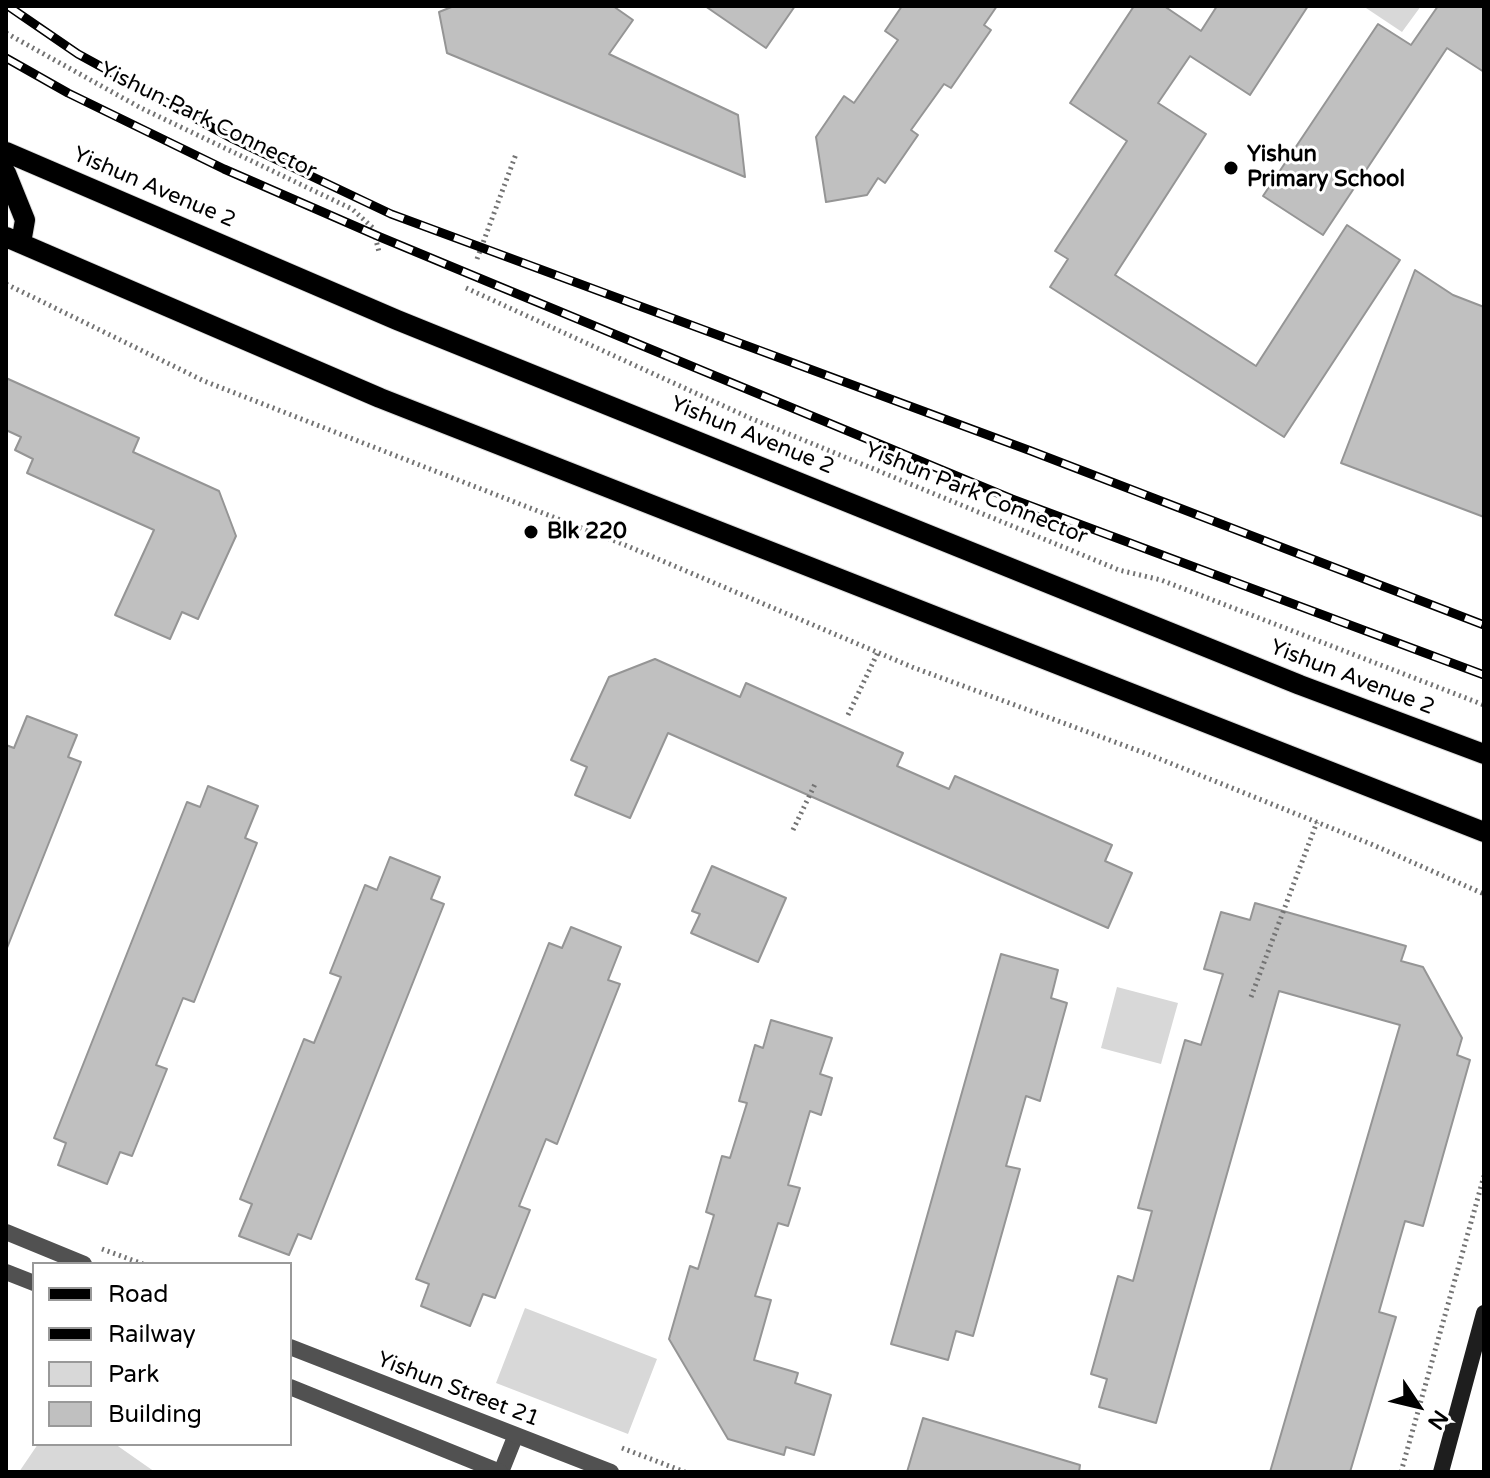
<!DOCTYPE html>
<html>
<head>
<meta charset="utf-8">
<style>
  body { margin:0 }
  #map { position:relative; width:1490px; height:1478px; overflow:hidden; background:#fff; font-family:"Varela Round",sans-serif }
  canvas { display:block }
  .frame { position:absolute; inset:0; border:8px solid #000; pointer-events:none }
  .legend { position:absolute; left:32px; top:1262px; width:260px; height:184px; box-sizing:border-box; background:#fff; border:2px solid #999; margin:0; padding:10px 14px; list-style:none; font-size:24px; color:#000 }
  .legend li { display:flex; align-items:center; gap:16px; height:40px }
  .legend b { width:40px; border:2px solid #999 }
  .north { position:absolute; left:1378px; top:1366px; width:80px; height:80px; -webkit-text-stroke:6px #fff; paint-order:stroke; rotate:125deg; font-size:22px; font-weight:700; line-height:32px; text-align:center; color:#000 }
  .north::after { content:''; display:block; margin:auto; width:28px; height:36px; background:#000; clip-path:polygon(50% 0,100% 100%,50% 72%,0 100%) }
</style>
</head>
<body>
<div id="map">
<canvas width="1490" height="1478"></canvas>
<div class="frame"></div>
<ul class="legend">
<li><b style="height:10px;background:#000"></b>Road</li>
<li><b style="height:10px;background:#000"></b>Railway</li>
<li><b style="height:22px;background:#d8d8d8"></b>Park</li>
<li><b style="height:22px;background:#c0c0c0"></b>Building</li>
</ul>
<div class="north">N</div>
</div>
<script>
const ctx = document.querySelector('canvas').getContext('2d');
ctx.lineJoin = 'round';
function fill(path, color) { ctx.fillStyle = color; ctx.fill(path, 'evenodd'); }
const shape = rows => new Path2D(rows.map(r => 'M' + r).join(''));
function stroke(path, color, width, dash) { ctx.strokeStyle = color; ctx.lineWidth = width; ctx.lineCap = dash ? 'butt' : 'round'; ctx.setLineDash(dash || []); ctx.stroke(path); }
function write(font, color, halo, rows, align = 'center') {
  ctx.font = font + ' "Varela Round",sans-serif'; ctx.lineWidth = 6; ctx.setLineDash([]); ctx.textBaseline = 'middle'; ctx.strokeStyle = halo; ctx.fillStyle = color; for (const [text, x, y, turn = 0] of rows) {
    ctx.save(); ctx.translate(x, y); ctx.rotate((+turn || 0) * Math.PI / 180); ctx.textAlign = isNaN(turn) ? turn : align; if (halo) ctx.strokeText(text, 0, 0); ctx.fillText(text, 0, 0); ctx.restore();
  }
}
fill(shape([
  [1363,6,1421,6,1402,32],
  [1117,987,1178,1003,1161,1064,1101,1048],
  [525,1308,657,1359,628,1434,496,1383],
  [38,1444,115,1444,155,1472,19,1472]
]), '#d8d8d8');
const building = shape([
  [454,6,613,6,633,20,609,54,738,115,745,177,447,53,439,12,454,6],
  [705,6,795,6,766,48,705,6],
  [902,6,997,6,984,25,991,30,951,88,944,84,911,130,918,135,885,183,878,178,867,195,826,202,816,137,844,96,854,103,898,40,885,31,902,6],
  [1134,6,1164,6,1201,31,1217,6,1308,6,1250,95,1190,56,1158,103,1206,134,1115,275,1256,366,1347,225,1400,260,1284,437,1050,287,1068,259,1055,251,1127,141,1070,103,1134,6],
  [1438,6,1484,6,1484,72,1447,48,1323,235,1263,196,1378,24,1411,45,1438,6],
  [1415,270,1453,295,1484,307,1484,517,1341,463,1415,270],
  [6,378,139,438,133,452,219,491,236,536,198,619,182,612,170,639,115,615,154,530,27,473,33,459,15,450,21,437,6,430,6,378],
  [655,659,740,697,746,683,903,753,897,766,949,789,955,776,1112,845,1105,861,1132,873,1108,928,668,733,630,818,575,795,587,767,571,760,609,677,655,659],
  [27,716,77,735,68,757,81,762,7,948,6,745,14,748,27,716],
  [208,786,258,806,245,838,257,843,194,1002,183,998,156,1065,167,1069,132,1156,120,1152,107,1184,58,1165,66,1143,54,1138,187,802,200,807,208,786],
  [390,857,440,877,431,899,444,904,311,1239,298,1234,289,1255,239,1236,252,1204,240,1199,304,1039,314,1043,341,977,330,973,365,885,377,890,390,857],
  [712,866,786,898,758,962,691,933,700,914,692,911,712,866],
  [1255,903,1406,946,1401,961,1423,967,1462,1038,1457,1055,1470,1060,1423,1226,1405,1221,1379,1312,1396,1317,1350,1472,1270,1472,1400,1025,1279,991,1156,1423,1099,1407,1107,1379,1091,1374,1118,1276,1133,1281,1152,1211,1138,1208,1185,1040,1201,1045,1223,974,1204,969,1221,912,1250,920,1255,903],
  [571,927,621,947,608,980,620,984,557,1144,546,1139,519,1206,530,1210,495,1298,483,1294,470,1326,421,1306,429,1284,416,1279,549,943,562,948,571,927],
  [1001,954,1058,970,1051,998,1067,1003,1040,1101,1026,1096,1006,1166,1020,1169,973,1336,956,1331,948,1360,891,1344,1001,954],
  [771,1020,832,1038,820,1074,832,1078,821,1115,810,1111,788,1185,800,1188,788,1226,778,1223,755,1296,771,1300,754,1360,798,1373,795,1383,831,1395,814,1455,786,1447,784,1455,728,1439,669,1339,690,1266,698,1269,714,1215,706,1212,722,1156,730,1158,747,1103,739,1101,755,1045,763,1048,771,1020],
  [923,1418,1080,1465,1079,1472,907,1472,923,1418]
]);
fill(building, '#c0c0c0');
stroke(building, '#959595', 2);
const primary = shape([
  [6,152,397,320,1300,685,1484,754],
  [6,173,25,220,21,243],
  [6,237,380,398,1484,832]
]);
stroke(primary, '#dbdbdb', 22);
stroke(shape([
  [6,33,141,108,352,209,373,228,379,252],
  [477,259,516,154],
  [6,284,204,381,625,545,912,667,1150,755,1371,844,1484,894],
  [466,288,750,418,1119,570,1161,580,1484,705],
  [848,715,878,652],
  [793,830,816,782],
  [1251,997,1317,822],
  [102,1249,143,1264],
  [622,1448,685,1472],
  [1401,1472,1484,1176]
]), '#737373', 5, [2, 4]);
stroke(shape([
  [501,1472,515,1437]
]), '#515151', 16);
stroke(shape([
  [6,1232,84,1264],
  [6,1272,34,1283],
  [290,1347,611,1472],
  [290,1387,500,1472]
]), '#515151', 16);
stroke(shape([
  [1441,1472,1484,1313]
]), '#1e1e1e', 16);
stroke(primary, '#000', 20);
const rail = shape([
  [8,6,78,54,233,139,391,214,1031,451,1484,625],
  [6,58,68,93,224,169,380,237,1012,499,1484,675]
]);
stroke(rail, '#000', 9);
stroke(rail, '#fff', 6, [18]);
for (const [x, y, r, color] of [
  [1231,168,8,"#000"],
  [531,532,8,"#000"]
]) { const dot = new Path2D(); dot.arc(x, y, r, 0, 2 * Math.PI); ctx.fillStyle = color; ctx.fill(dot); stroke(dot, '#fff', 3); }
write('22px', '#000', '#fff', [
  ["Yishun Park Connector",208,121,26],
  ["Yishun Avenue 2",154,188,23],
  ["Yishun Avenue 2",752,436,22],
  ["Yishun Park Connector",976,494,22],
  ["Yishun Avenue 2",1352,678,21],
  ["Yishun Street 21",458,1390,21]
]);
write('bold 22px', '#000', '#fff', [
  ["Yishun",1247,155],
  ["Primary School",1247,180],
  ["Blk 220",547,532]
], 'left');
</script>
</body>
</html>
